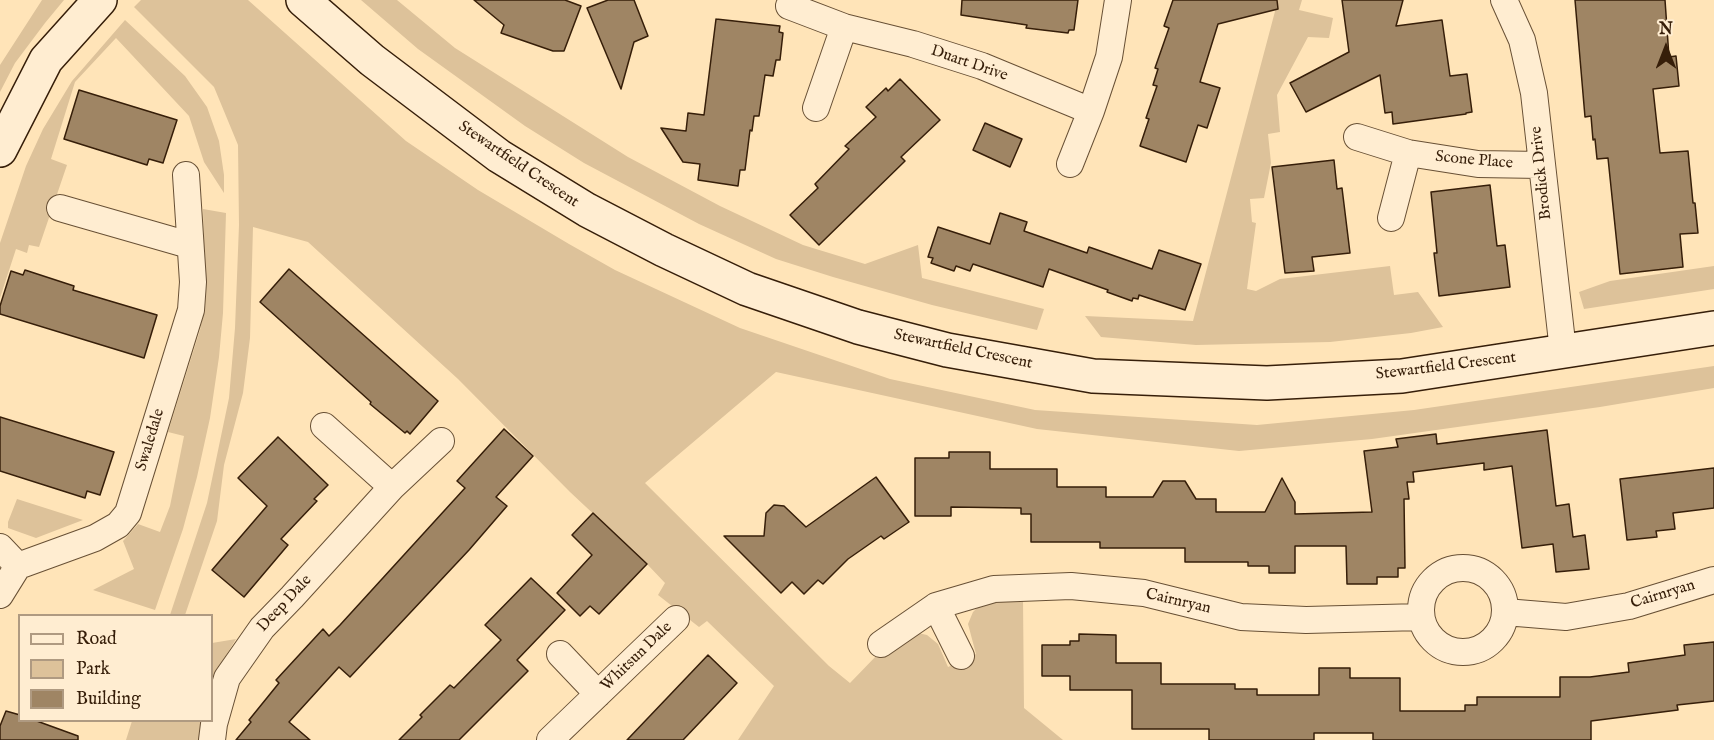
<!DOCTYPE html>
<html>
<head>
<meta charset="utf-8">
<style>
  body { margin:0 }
  #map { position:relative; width:1714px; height:740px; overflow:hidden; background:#ffe4b8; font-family:"IM FELL English",serif }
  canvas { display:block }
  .legend { position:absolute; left:18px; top:614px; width:195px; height:108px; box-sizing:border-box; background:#ffedd1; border:2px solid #af9a81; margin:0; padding:8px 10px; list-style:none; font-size:18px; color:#361e09 }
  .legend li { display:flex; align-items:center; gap:12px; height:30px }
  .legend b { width:30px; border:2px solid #af9a81 }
  .north { position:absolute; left:1636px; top:18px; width:60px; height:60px; -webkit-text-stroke:4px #ffedd1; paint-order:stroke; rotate:0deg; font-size:16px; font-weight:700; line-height:24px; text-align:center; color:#361e09 }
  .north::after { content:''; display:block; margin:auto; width:21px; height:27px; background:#361e09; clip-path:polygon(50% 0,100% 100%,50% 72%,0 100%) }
</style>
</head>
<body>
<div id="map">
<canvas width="1714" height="740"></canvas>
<ul class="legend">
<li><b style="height:8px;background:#ffedd1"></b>Road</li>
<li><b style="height:16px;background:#ddc29a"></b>Park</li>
<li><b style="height:16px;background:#9f8564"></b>Building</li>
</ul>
<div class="north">N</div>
</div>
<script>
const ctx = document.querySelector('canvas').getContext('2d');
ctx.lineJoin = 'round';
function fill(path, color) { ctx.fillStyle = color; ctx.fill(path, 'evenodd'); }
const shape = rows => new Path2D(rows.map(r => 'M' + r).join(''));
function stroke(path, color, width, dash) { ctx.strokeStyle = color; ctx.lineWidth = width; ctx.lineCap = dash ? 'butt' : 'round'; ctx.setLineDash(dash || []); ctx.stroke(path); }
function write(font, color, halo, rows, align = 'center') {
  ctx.font = font + ' "IM FELL English",serif'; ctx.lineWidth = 4.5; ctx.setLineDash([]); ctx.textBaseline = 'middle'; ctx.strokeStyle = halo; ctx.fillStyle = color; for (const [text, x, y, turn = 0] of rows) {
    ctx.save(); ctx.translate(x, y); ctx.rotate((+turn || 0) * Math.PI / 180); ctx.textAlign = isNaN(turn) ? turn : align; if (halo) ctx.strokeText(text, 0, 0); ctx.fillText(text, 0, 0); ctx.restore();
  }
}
fill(shape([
  [42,0,64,0,45,23,15,63,0,92,0,65],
  [141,0,248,0,406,141,478,190,569,244,615,270,740,328,890,379,1035,410,1257,425,1414,410,1714,366,1714,388,1600,407,1372,439,1239,451,1037,429,776,372,645,483,829,666,850,683,879,653,885,656,913,632,927,635,938,644,948,667,976,654,968,624,973,612,980,605,1023,599,1024,708,1063,740,738,740,774,686,707,621,699,627,658,595,665,583,647,564,570,492,458,379,308,242,253,227,250,338,243,393,224,465,217,521,185,615,170,615,207,503,229,398,235,328,239,225,238,145,214,87,134,7],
  [361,0,397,0,455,48,628,157,720,206,803,245,865,264,918,245,922,278,1044,309,1037,330,932,305,833,277,776,259,699,224,584,163,525,126,418,49],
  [1278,0,1302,0,1299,10,1333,18,1329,38,1308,37,1277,95,1280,132,1268,134,1271,163,1264,198,1250,199,1252,222,1256,223,1247,289,1256,291,1280,279,1390,266,1394,295,1418,292,1443,327,1411,333,1330,342,1196,345,1101,337,1085,316,1193,321],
  [125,20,185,76,207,107,219,141,224,175,224,193,204,162,189,116,116,38,75,82,51,159,67,165,39,247,29,245,27,253,16,249,0,298,0,243,26,166,43,129,72,81],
  [203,209,226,213,223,313,219,357,210,418,197,477,183,529,155,610,93,590,134,569,123,541,138,524,160,532,170,506,184,436,168,432,200,330,205,306],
  [1714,266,1714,289,1584,309,1579,292,1610,281],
  [17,499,83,520,36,538,8,528,8,522],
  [236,639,217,670,212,683,212,643],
  [132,721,202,721,199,740,126,740]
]), '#ddc29a');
const building = shape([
  [474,0,565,0,581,6,564,51,553,51,501,33,504,25,474,0],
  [608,0,634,0,648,36,634,42,621,89,587,8,608,0],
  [962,0,1078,0,1074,30,1069,30,1068,33,1026,28,1027,25,961,15,962,0],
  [1173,0,1277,0,1278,9,1218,24,1200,82,1220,88,1207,128,1198,125,1186,162,1140,146,1149,119,1146,118,1157,86,1153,85,1158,69,1155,68,1169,28,1164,26,1173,0],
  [1342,0,1403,0,1396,26,1442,20,1450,76,1467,74,1472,112,1466,113,1466,114,1393,124,1392,112,1385,113,1380,75,1306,112,1290,83,1349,52,1342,0],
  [1575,0,1665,0,1669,57,1676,56,1679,86,1653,89,1660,153,1688,151,1693,203,1695,203,1698,233,1680,234,1683,267,1620,274,1608,158,1597,159,1595,139,1593,140,1591,116,1585,117,1575,0],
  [716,19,780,26,779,32,783,33,780,60,776,60,773,76,765,75,759,116,754,116,752,131,750,130,745,170,740,170,738,186,698,180,700,164,683,162,661,128,686,131,688,113,704,115,716,19],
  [900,79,940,120,901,157,905,161,819,245,790,215,818,188,815,184,849,149,845,146,876,117,866,107,886,88,888,91,900,79],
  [79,90,177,120,163,163,149,159,147,165,64,139,79,90],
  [985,123,1022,139,1010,167,973,150,985,123],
  [1334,160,1337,189,1342,188,1350,253,1312,257,1314,271,1285,273,1272,167,1334,160],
  [1490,185,1497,246,1505,245,1510,287,1439,296,1434,253,1437,253,1431,192,1490,185],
  [1000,213,1027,222,1024,231,1087,253,1089,247,1152,269,1159,250,1201,264,1185,310,1139,295,1138,299,1133,298,1132,301,1107,292,1108,290,1049,269,1043,287,973,264,970,271,956,266,954,271,931,263,933,258,928,257,938,227,990,244,1000,213],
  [289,269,438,401,410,434,407,431,405,433,370,404,371,402,260,302,289,269],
  [25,270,74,286,73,290,157,315,144,358,0,314,0,306,11,271,23,275,25,270],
  [0,417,114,452,100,495,87,491,85,498,0,471,0,417],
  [504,429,533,456,496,497,507,506,469,550,350,677,339,667,289,722,310,740,236,740,251,722,249,720,279,683,276,680,323,629,329,636,340,625,465,488,457,481,504,429],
  [1547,430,1556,506,1569,504,1573,537,1585,535,1589,569,1556,572,1553,544,1522,548,1512,466,1484,470,1484,463,1413,472,1414,482,1407,482,1409,499,1404,499,1405,568,1398,568,1398,577,1377,577,1377,584,1347,584,1346,546,1295,546,1295,573,1269,573,1269,566,1248,566,1248,562,1185,562,1185,548,1100,548,1100,542,1031,542,1031,514,1021,514,1021,508,951,507,951,516,915,516,915,458,949,458,949,452,990,452,990,469,1057,469,1057,487,1106,487,1106,497,1153,497,1163,481,1185,481,1196,499,1216,499,1216,512,1265,512,1282,478,1295,502,1295,514,1372,512,1364,451,1398,447,1396,439,1436,434,1437,444,1547,430],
  [278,437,328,485,314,499,317,501,281,539,288,545,244,597,212,570,267,506,238,478,278,437],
  [1714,468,1714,508,1673,513,1675,529,1656,531,1657,537,1627,540,1620,479,1714,468],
  [876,477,909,522,884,539,881,536,848,559,823,584,818,580,804,594,792,582,781,593,724,536,764,536,766,513,774,505,784,506,806,527,876,477],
  [593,513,647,564,599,614,590,606,580,616,557,593,592,555,572,535,593,513],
  [531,578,565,610,517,660,528,671,459,740,399,740,422,717,420,715,450,685,454,688,501,640,485,625,531,578],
  [1079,634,1116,635,1116,663,1161,663,1161,684,1235,684,1235,689,1257,689,1257,695,1319,695,1319,668,1350,668,1350,678,1400,678,1400,711,1465,711,1465,705,1477,705,1477,697,1560,697,1560,677,1590,677,1629,672,1628,663,1685,655,1684,645,1714,642,1714,701,1677,705,1678,710,1591,721,1591,740,1373,740,1373,733,1314,733,1314,740,1209,740,1209,729,1132,729,1132,690,1070,690,1070,676,1042,676,1042,645,1070,645,1070,641,1079,641,1079,634],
  [708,655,737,683,683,740,627,740,708,655],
  [6,711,20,715,20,720,34,720,78,736,78,740,0,740,0,726,6,711]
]);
fill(building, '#9f8564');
stroke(building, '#361e09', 1.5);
const street = shape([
  [1504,0,1522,40,1534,93,1563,351],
  [789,6,844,27,913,44,982,66,1091,111],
  [816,108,844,27],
  [1357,137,1408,153,1478,164,1541,165],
  [1070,164,1091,111,1109,57,1118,0],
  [60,208,189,245],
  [1391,218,1408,153],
  [324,426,392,487],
  [0,547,18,566],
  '1421 610a42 42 0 1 1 84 0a42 42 0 1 1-84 0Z',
  [0,595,18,566,95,538,118,525,128,513,191,310,193,282,186,175],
  [936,606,961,656],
  [1505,612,1566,617,1629,606,1714,580],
  [881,644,936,606,994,589,1071,586,1144,593,1241,617,1306,620,1421,617],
  [560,654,598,694],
  [212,740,214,724,227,678,262,628,292,597,392,487,441,441],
  [550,740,676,619]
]);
const secondary = shape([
  [303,0,372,60,499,156,587,210,664,250,747,289,858,327,947,350,1093,376,1267,383,1402,376,1714,328],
  [0,150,46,60,100,0]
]);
stroke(street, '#685035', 28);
stroke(secondary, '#361e09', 36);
stroke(street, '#ffedd1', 26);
stroke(secondary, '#ffedd1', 33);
write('16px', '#361e09', '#ffedd1', [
  ["Duart Drive",969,64,19],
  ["Scone Place",1474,161,5],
  ["Stewartfield Crescent",518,165,34],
  ["Brodick Drive",1542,173,-96],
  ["Stewartfield Crescent",963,350,12],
  ["Stewartfield Crescent",1446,367,-7],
  ["Swaledale",151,440,-73],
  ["Cairnryan",1663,595,-17],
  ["Cairnryan",1178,602,13],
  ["Deep Dale",285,604,-47],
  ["Whitsun Dale",637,657,-44]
]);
</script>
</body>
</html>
